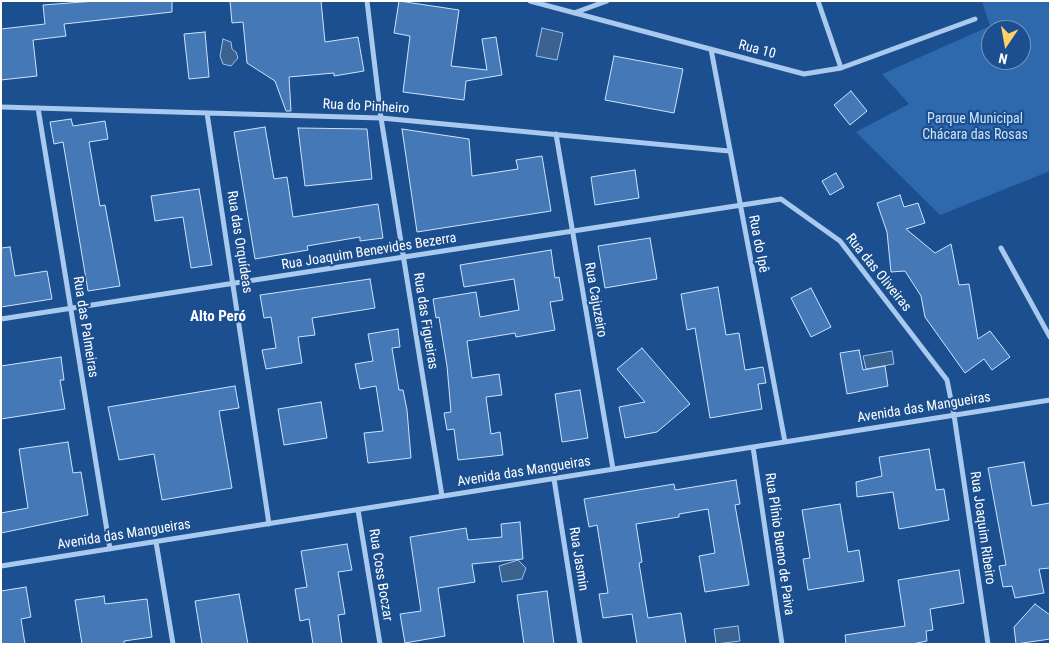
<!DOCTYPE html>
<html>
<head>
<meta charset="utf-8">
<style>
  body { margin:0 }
  #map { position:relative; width:1051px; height:645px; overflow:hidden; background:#1b4f8f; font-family:"Roboto Condensed",sans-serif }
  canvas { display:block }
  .frame { position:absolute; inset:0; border:2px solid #fff; pointer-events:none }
  .north { position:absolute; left:981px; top:20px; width:50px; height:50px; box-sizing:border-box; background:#1b4f8f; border:1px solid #7695bc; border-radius:50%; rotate:192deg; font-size:14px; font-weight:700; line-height:20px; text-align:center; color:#fff }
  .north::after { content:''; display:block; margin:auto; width:18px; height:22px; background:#ffd166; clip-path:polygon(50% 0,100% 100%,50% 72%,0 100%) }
</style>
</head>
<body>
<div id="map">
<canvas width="1051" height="645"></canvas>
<div class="frame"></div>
<div class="north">N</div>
</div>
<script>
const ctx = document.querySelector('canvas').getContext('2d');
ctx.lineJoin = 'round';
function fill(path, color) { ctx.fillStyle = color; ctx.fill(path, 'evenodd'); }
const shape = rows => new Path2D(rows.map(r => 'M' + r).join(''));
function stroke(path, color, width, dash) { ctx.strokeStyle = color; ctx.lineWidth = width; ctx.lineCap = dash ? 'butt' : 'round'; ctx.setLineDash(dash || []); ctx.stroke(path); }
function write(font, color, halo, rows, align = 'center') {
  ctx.font = font + ' "Roboto Condensed",sans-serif'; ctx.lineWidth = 4.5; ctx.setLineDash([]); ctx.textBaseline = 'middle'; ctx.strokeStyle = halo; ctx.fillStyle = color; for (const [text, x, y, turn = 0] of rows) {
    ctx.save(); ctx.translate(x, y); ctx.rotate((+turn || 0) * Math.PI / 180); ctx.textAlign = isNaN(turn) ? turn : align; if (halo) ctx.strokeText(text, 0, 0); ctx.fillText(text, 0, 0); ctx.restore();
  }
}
fill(shape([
  [982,1,1050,1,1050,171,940,215,856,132,909,104,882,74,990,26],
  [991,30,1021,30,1021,60,991,60]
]), '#2e69ad');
const water = shape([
  [542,28,563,33,557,60,536,56,542,28],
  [223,39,231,42,232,49,236,52,238,58,231,66,223,64,220,56,223,39],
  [892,351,894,364,866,369,863,356,892,351],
  [518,560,526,568,522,579,502,582,499,566,518,560],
  [738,626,740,641,716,644,714,629,738,626]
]);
fill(water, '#3c6290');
stroke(water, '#9cc4f0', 1);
const building = shape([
  [95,1,172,1,172,12,64,24,66,36,33,40,37,76,1,80,1,29,45,24,43,5,95,1],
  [230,1,321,1,325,42,358,37,364,71,334,76,334,73,289,77,291,111,286,111,275,81,247,63,243,22,232,23,230,1],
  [399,1,459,10,451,66,487,70,482,39,496,37,502,75,466,81,464,100,403,92,410,36,394,33,399,1],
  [205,32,209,77,189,79,184,34,205,32],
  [614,56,683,69,674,113,605,100,614,56],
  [851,91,867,111,850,125,834,105,851,91],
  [71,119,73,126,105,121,108,139,89,142,100,206,105,205,120,286,88,291,63,142,54,144,50,122,71,119],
  [265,127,274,179,287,177,293,217,378,204,383,238,360,241,360,237,307,246,308,250,255,259,234,132,265,127],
  [298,128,367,129,372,179,305,186,298,128],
  [402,129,469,139,472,176,518,169,516,160,542,156,551,211,417,232,402,129],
  [635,170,639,198,595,205,591,177,635,170],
  [836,173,844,187,830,195,822,181,836,173],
  [199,189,212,265,191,268,183,217,155,221,151,196,199,189],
  [900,195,904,207,918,203,925,223,906,229,935,253,951,244,959,285,969,284,978,339,990,331,1010,357,992,370,984,359,965,373,925,317,921,296,905,271,891,272,887,232,877,203,900,195],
  [650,238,657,279,605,288,598,246,650,238],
  [10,247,15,276,47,271,52,299,1,307,1,248,10,247],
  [551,250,555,278,559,277,563,300,550,302,555,330,516,337,515,333,467,341,472,378,499,374,502,395,486,397,491,434,500,432,503,455,458,460,454,429,447,430,444,413,451,412,447,366,439,317,436,318,433,299,476,292,480,317,519,310,514,279,464,287,460,265,551,250],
  [370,279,375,308,312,318,315,335,298,337,302,363,266,369,262,350,276,348,271,317,264,318,260,295,370,279],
  [718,287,726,335,739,333,745,370,763,367,766,383,758,384,762,409,710,418,695,328,687,330,681,294,718,287],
  [811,288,831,327,811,337,791,298,811,288],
  [398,329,400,347,392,348,399,390,403,390,407,410,411,458,368,463,364,433,383,431,376,386,360,389,355,364,373,361,368,334,398,329],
  [642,348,690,404,657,432,625,438,619,407,645,402,617,369,642,348],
  [859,350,863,370,885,366,888,386,847,394,840,353,859,350],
  [61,357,64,380,60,380,65,409,1,419,1,366,61,357],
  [235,386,239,408,219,411,232,488,162,500,154,454,119,460,108,407,235,386],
  [580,390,588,438,562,442,555,394,580,390],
  [321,402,327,438,284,445,278,409,321,402],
  [68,442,73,473,81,472,88,515,1,533,1,513,28,508,19,449,68,442],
  [929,449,936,490,944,489,949,520,899,529,893,492,857,497,856,482,882,476,879,457,929,449],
  [1024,462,1032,506,1050,503,1050,568,1039,569,1044,593,1015,598,1012,586,1003,587,999,566,1006,565,988,468,1024,462],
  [736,480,740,504,735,505,749,585,705,592,699,556,715,553,708,509,679,514,679,517,636,524,642,562,639,563,648,618,681,613,686,644,637,644,632,614,603,618,599,594,608,593,597,525,589,527,584,499,674,484,675,490,736,480],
  [840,504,848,552,859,550,864,581,808,590,803,559,810,558,802,510,840,504],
  [520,522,523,559,472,564,475,582,438,588,445,636,405,643,400,614,421,611,410,537,466,528,468,540,502,537,501,524,520,522],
  [347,544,352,570,338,572,345,614,338,615,342,644,313,644,309,619,300,621,295,589,307,587,301,551,347,544],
  [959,570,964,603,930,609,933,630,926,631,927,641,912,644,846,644,845,635,905,626,898,580,959,570],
  [26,587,31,617,21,619,25,644,1,644,1,591,26,587],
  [547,591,554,644,524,644,517,595,547,591],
  [239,594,248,644,202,644,195,601,239,594],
  [104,596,105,604,147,599,152,637,124,641,124,644,82,644,75,600,104,596],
  [1035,604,1050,615,1050,639,1016,644,1014,627,1035,604]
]);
fill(building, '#4478b7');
stroke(building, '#cfe3fa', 1);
stroke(shape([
  [367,1,381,118,442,496],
  [530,1,804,74,841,68,975,19],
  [818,1,841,68],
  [574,13,607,1],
  [711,49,785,442],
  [1,107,381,118,729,151],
  [38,108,110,549],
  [207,113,269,524],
  [556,134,613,469],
  [1001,248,1050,337],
  [1,319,781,199,840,241,947,380,954,415,988,644],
  [753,447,782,644],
  [554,479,580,644],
  [358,510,380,644],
  [156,542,173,644],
  [1,566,1050,400]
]), '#a9c9ee', 5);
write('14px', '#fff', '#1b4f8f', [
  ["Rua 10",757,50,15],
  ["Rua do Pinheiro",366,107,3],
  ["Rua das Orquídeas",239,242,81],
  ["Rua do Ipê",758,244,79],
  ["Rua Joaquim Benevides Bezerra",369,252,-9],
  ["Rua das Oliveiras",878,273,51],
  ["Rua Cajuzeiro",595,300,80],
  ["Rua das Figueiras",425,321,81],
  ["Rua das Palmeiras",85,327,81],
  ["Avenida das Mangueiras",924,408,-9],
  ["Avenida das Mangueiras",524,472,-9],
  ["Rua Joaquim Ribeiro",982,528,82],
  ["Avenida das Mangueiras",124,535,-9],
  ["Rua Plínio Bueno de Paiva",779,544,82],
  ["Rua Jasmin",578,559,81],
  ["Rua Coss Boczar",380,575,81]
]);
write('14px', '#cfe3fa', '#1b4f8f', [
  ["Parque Municipal",975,119],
  ["Chácara das Rosas",975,135]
]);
write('bold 15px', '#fff', '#1b4f8f', [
  ["Alto Peró",218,317]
]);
</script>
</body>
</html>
